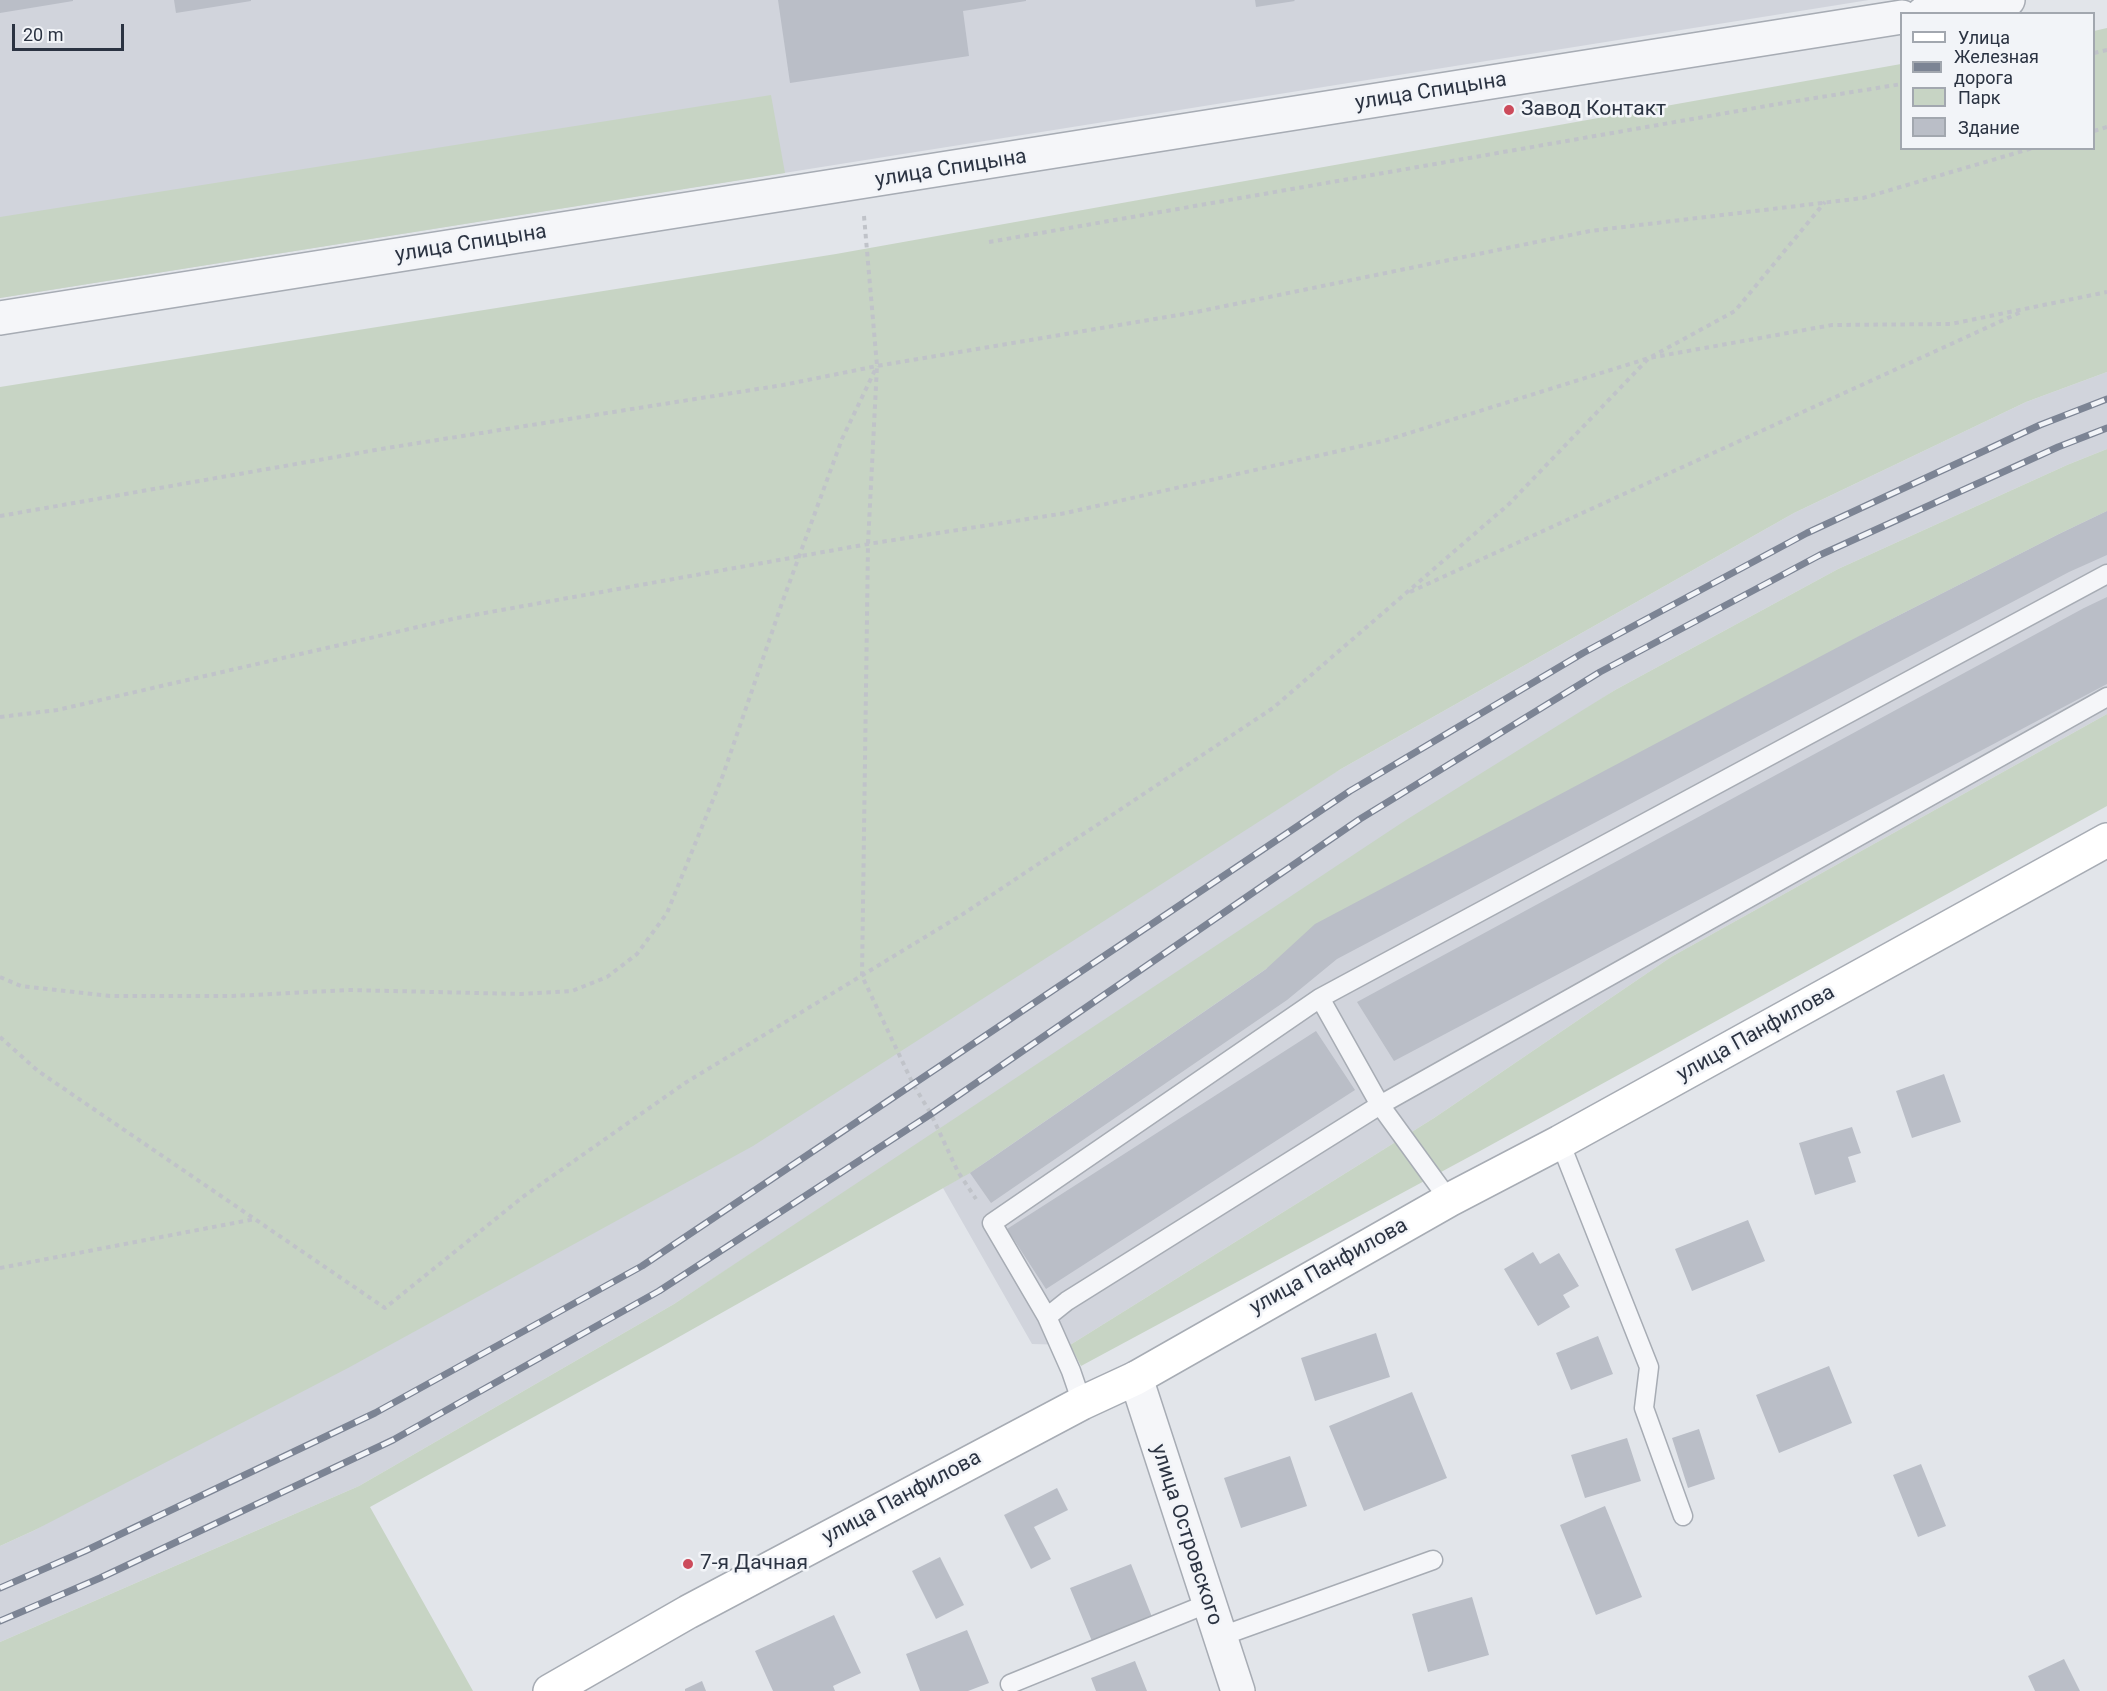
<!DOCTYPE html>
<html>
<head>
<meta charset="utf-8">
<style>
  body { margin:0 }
  #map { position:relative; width:2107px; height:1691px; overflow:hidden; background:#e2e5ea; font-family:Roboto,sans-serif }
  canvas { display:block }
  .legend { position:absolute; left:1900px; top:12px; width:195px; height:138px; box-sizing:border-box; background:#f2f4f8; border:2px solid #a2a7af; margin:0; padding:8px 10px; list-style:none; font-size:18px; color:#2b3342 }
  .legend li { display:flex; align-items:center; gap:12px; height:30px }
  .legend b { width:30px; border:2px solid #a2a7af }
  .scale { position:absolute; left:12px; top:24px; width:112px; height:27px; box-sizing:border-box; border:3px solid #2b3342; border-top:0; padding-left:8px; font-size:18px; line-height:21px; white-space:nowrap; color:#2b3342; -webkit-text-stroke:4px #f2f4f8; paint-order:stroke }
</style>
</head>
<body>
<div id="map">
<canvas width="2107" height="1691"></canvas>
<ul class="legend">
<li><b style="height:8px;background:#fff"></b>Улица</li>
<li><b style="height:8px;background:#7c8494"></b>Железная дорога</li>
<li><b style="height:16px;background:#c7d4c4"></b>Парк</li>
<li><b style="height:16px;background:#babec7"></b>Здание</li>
</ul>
<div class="scale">20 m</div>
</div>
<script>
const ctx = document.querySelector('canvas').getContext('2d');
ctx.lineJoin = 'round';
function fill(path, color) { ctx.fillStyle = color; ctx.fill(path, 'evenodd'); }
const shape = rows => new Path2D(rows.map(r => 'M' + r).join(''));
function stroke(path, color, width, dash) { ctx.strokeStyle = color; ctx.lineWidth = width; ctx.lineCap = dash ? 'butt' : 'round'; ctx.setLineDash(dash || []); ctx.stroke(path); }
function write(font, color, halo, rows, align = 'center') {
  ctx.font = font + ' Roboto,sans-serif'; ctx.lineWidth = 5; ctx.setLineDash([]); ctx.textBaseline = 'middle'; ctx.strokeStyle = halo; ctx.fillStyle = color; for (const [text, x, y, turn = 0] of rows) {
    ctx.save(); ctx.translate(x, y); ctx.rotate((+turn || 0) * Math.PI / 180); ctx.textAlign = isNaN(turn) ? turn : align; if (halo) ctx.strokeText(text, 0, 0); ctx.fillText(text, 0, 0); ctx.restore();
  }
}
fill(shape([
  [0,0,1869,0,0,298],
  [2107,372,2107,449,2067,465,1838,569,1615,690,674,1304,359,1486,0,1642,0,1546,35,1530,1341,769,1794,513,2026,402],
  [2107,511,2107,714,1671,957,1434,1118,1070,1345,1032,1344,943,1188,1876,627,2059,534]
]), '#d1d4dc');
fill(shape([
  [2107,28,2107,372,2026,402,1794,513,1341,769,753,1146,348,1368,35,1530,0,1546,0,387,836,254,1901,64,1902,148,2094,148,2094,31],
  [771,95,785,173,0,298,0,217],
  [2107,449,2107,511,2059,534,1876,627,1266,969,970,1173,661,1347,370,1507,473,1691,0,1691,0,1642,359,1486,674,1304,1406,820,1615,690,1838,569,2067,465],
  [2107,714,2107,806,1480,1151,1081,1366,1070,1345,1434,1118,1671,957]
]), '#c7d4c4');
fill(shape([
  [0,0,73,0,73,1,0,13],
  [174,0,251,0,251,1,176,13],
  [778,0,1026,0,1026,1,963,11,969,56,790,83],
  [1255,0,1294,0,1295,1,1256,7],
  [2107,511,2107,555,2069,572,1337,959,1287,1000,991,1203,970,1173,1266,969,1315,924,1876,627,2059,534],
  [2107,597,2107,684,1394,1061,1357,1002,2084,608],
  [1316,1031,1355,1090,1046,1289,1007,1229],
  [1944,1074,1961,1122,1912,1138,1896,1091],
  [1852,1127,1861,1153,1848,1157,1856,1182,1815,1195,1799,1143],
  [1748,1220,1765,1261,1692,1291,1675,1249],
  [1533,1252,1540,1264,1559,1253,1579,1286,1563,1295,1570,1307,1538,1326,1504,1269],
  [1376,1333,1390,1377,1315,1401,1301,1358],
  [1598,1336,1613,1374,1571,1390,1556,1353],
  [1829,1366,1852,1423,1779,1453,1756,1395],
  [1412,1392,1447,1478,1364,1511,1329,1426],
  [1699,1429,1715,1479,1688,1488,1672,1438],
  [1627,1438,1641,1481,1585,1498,1571,1455],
  [1290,1456,1307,1506,1241,1528,1224,1478],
  [1921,1464,1946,1526,1918,1537,1893,1475],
  [1057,1488,1068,1510,1034,1527,1051,1559,1031,1569,1004,1515],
  [1605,1506,1642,1597,1596,1615,1560,1525],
  [940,1557,964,1605,936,1619,912,1571],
  [1131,1564,1154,1622,1094,1646,1070,1588],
  [1472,1597,1489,1655,1428,1672,1412,1614],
  [834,1615,861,1673,833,1686,835,1691,773,1691,755,1651],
  [967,1630,989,1683,968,1691,920,1691,906,1654],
  [2064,1659,2080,1691,2035,1691,2028,1676],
  [1135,1661,1147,1691,1096,1691,1091,1678],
  [702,1681,706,1691,685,1691,685,1689]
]), '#babec7');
const lane = shape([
  [1320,998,1380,1105,1449,1200],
  [1560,1142,1649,1367,1644,1408,1683,1516],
  [1047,1317,1067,1301,1380,1105,2107,697],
  [1082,1403,1071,1371,1047,1317,992,1223,1320,998,2107,574],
  [1219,1637,1433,1560],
  [1010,1684,1209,1603]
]);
const street = shape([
  [1923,14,2008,0],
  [0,318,1902,17],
  [1136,1378,1238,1691]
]);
const secondary = shape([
  [550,1691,688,1612,1082,1403,1136,1378,1449,1200,1560,1142,2107,840]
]);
stroke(lane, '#a7acb4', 21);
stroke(street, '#a7acb4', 36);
stroke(secondary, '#a7acb4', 36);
stroke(shape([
  [2094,53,2107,50],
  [2094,131,2107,127],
  [864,216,877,366,868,544,862,976,913,1084,931,1114,958,1172,976,1199],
  [989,242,1778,104,1902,84],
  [0,516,387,448,783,385,877,366,1196,312,1590,231,1863,198,2033,148],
  [1410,592,2023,311],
  [0,717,57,710,457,618,868,544,1066,513,1387,440,1649,358,1832,325,1951,324,2107,292],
  [0,977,21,986,110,996,233,996,348,990,521,994,572,991,607,977,637,954,667,913,723,775,782,603,842,439,877,366],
  [0,1037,38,1071,385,1308,524,1196,685,1083,963,914,1273,708,1509,504,1649,358,1735,311,1825,202],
  [0,1268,255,1219]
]), '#c0c3c9', 4, [4.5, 4.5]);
stroke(lane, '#f5f6f9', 18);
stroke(street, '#f5f6f9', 33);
stroke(secondary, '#fff', 33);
const rail = shape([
  [0,1588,85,1551,375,1413,642,1266,1350,791,1583,653,1807,533,2040,425,2107,399],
  [0,1621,100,1578,393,1440,659,1291,931,1114,1360,819,1600,672,1820,555,2058,447,2107,428]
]);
stroke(rail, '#7c8494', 7);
stroke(rail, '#f2f4f8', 4.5, [14]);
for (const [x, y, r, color] of [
  [1509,110,6,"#cc4b5b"],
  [688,1564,6,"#cc4b5b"]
]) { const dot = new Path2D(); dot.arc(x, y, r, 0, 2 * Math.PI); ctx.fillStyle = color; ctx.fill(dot); stroke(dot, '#f2f4f8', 2); }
write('21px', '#2b3342', '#f2f4f8', [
  ["улица Спицына",1431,92,-9],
  ["улица Спицына",951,169,-9],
  ["улица Спицына",471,244,-9],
  ["улица Панфилова",1756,1034,-29],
  ["улица Панфилова",1329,1267,-29],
  ["улица Панфилова",902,1498,-28],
  ["улица Островского",1186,1535,72]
]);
write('21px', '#2b3342', '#f2f4f8', [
  ["Завод Контакт",1521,110],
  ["7-я Дачная",700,1564]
], 'left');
</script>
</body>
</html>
